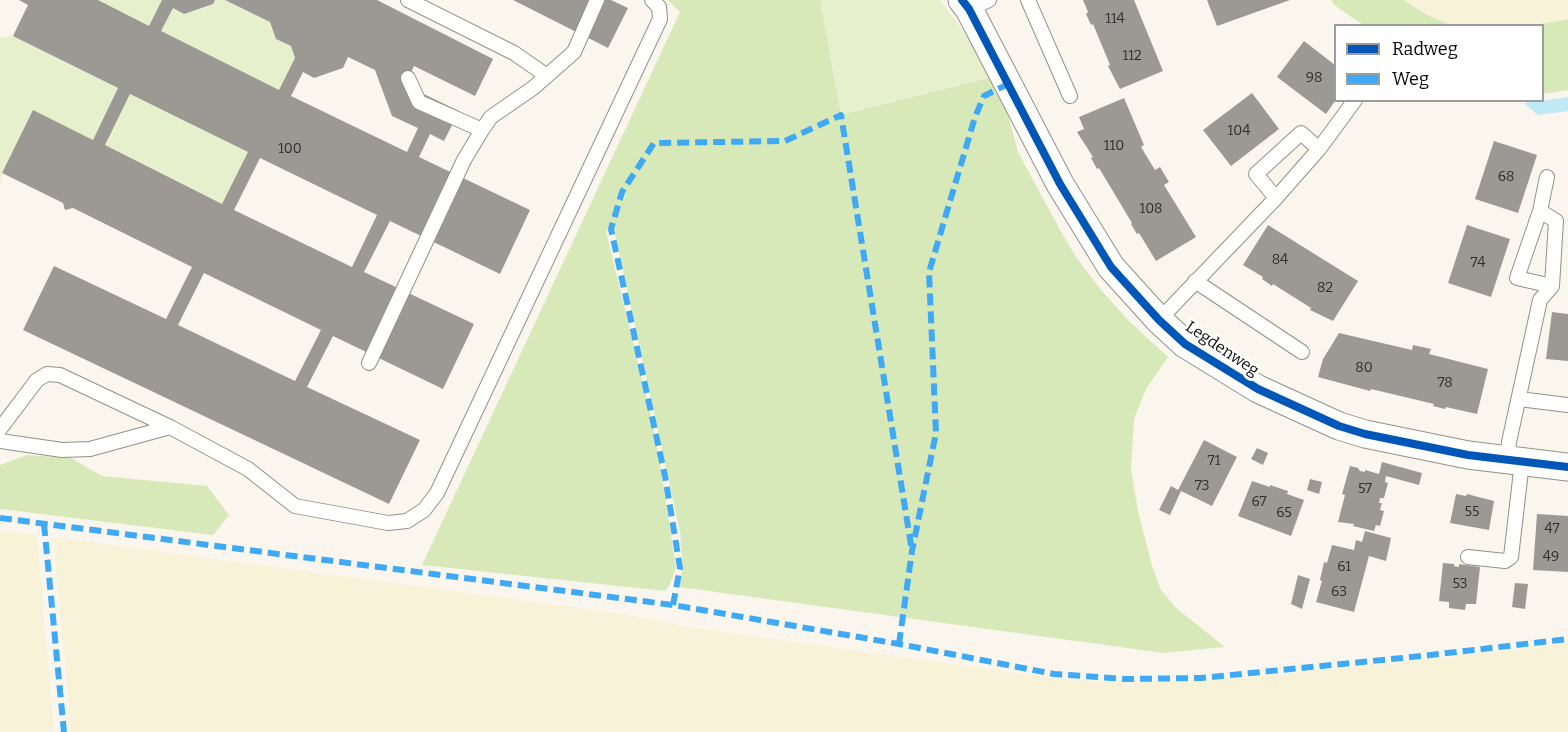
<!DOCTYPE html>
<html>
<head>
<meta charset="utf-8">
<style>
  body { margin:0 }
  #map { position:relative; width:1568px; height:732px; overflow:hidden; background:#faf6ee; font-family:Bitter,serif }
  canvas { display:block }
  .legend { position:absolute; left:1334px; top:24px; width:210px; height:78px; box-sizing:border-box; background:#fff; border:2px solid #9d9d9d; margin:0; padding:8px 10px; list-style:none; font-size:18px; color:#0b0b0b }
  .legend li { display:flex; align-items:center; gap:12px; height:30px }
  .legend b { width:30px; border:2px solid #9d9d9d }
</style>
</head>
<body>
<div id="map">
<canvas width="1568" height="732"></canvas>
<ul class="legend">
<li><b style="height:8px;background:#0057b8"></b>Radweg</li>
<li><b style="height:8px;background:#3fa9f5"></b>Weg</li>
</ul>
</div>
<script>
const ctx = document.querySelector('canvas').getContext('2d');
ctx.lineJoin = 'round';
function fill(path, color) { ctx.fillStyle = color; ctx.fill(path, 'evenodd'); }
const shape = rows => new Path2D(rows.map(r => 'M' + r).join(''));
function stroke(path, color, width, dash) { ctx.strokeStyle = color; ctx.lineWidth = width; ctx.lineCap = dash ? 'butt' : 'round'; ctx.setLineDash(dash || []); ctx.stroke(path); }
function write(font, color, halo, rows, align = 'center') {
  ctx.font = font + ' Bitter,serif'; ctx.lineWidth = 6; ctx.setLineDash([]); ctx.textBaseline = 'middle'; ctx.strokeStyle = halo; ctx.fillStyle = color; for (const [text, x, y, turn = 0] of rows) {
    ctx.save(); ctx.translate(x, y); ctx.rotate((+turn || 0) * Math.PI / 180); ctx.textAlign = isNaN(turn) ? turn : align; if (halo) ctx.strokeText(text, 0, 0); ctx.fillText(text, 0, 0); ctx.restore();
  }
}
fill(shape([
  [1404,0,1568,0,1568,19,1535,25,1451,25,1425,14],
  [0,531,37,535,54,732,0,732],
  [53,537,616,613,689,627,1053,678,1125,683,1243,678,1423,660,1568,643,1568,732,71,732]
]), '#f8f2d9');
fill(shape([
  [98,0,162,0,149,26],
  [215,0,225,0,270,22,276,39,291,46,295,58,279,90,161,31,173,8,184,14,213,4],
  [820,0,940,0,971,42,989,78,841,115],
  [13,36,118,88,93,140,33,111,2,173,0,184,0,38],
  [130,94,248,152,222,204,105,145]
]), '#e6f0cc');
fill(shape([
  [668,0,820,0,841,115,989,78,1008,115,1018,152,1060,230,1078,260,1102,291,1129,321,1168,357,1146,389,1134,419,1131,469,1138,511,1152,566,1161,590,1176,608,1225,647,1164,653,679,587,683,568,680,532,614,229,606,231,651,416,661,470,676,568,670,584,665,591,422,565,680,12],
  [1332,0,1404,0,1425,14,1451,25,1363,25,1333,4],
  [1568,19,1568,90,1543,94,1542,26,1535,25],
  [27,455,71,458,102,476,207,486,229,515,213,535,0,509,0,465]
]), '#d7e9b9');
fill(shape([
  [1568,97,1568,111,1538,115,1524,103]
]), '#c1eaf7');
fill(shape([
  [19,0,98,0,149,26,162,0,215,0,213,4,184,14,173,8,161,31,279,90,295,58,291,46,276,39,270,22,225,0,377,0,493,59,475,96,414,66,405,85,459,111,444,141,430,134,419,157,530,210,500,274,390,221,364,272,474,324,443,389,333,336,307,387,420,440,389,504,23,330,54,266,166,319,192,267,73,208,65,210,63,203,2,173,33,110,93,140,118,88,13,36,28,5],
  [348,57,375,70,392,116,418,128,407,152,291,96,303,72,314,78,343,68],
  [130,94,248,152,222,204,105,145],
  [260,158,377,215,352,267,234,210],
  [204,273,321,330,295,381,178,325],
  [513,0,611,0,628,8,608,48],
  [1083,0,1134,0,1163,71,1120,89,1108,66,1110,65,1093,24,1091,25,1086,14,1088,12],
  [1207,0,1290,0,1217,26],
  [1304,41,1335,65,1335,101,1326,114,1277,77],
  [1252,93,1279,129,1231,166,1203,130],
  [1124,98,1144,145,1141,147,1155,170,1160,167,1169,182,1164,185,1196,237,1156,261,1139,233,1137,234,1131,224,1132,223,1099,168,1097,169,1091,158,1093,157,1077,132,1084,129,1079,117],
  [1494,141,1537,155,1518,213,1475,199],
  [1268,225,1358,281,1333,321,1310,310,1311,308,1273,284,1272,286,1262,279,1263,277,1243,265],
  [1467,225,1510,239,1491,297,1448,283],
  [1552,312,1568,314,1568,361,1546,359],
  [1339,333,1412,350,1413,345,1431,349,1429,354,1488,369,1477,414,1446,407,1445,409,1433,406,1434,404,1371,389,1370,391,1318,377,1323,359],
  [1204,440,1237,457,1212,506,1181,491,1170,515,1159,510,1171,486,1178,490],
  [1257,448,1268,453,1263,465,1251,459],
  [1382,462,1422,473,1419,485,1386,476,1385,482,1388,483,1384,498,1380,498,1379,503,1382,503,1380,510,1384,511,1380,526,1376,525,1374,531,1353,526,1354,524,1338,522,1345,495,1342,494,1350,466,1358,468,1360,471,1365,472,1365,470,1379,474],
  [1310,479,1322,482,1319,494,1307,490],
  [1252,481,1270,487,1270,485,1288,491,1287,494,1304,500,1291,536,1238,516],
  [1456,494,1466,496,1467,494,1494,501,1489,530,1450,523],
  [1537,514,1568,516,1568,572,1533,570],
  [1365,531,1391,538,1386,561,1369,556,1354,612,1316,602,1322,581,1320,580,1324,562,1327,563,1332,545,1354,550,1356,540,1362,542],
  [1443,563,1454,564,1454,566,1459,567,1459,564,1480,567,1476,604,1466,604,1465,610,1449,608,1449,602,1439,601],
  [1298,575,1310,579,1302,609,1291,604],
  [1515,583,1528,584,1525,609,1512,607]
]), '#9c9995');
const service = shape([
  [408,0,514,53,547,76],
  [1028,0,1070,96],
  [969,9,989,0],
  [408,78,419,102,482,130,491,117,533,88,574,52,597,0],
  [1276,198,1256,174,1301,133,1319,149],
  [1540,211,1517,278,1552,286],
  [1195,281,1302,352],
  [1159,320,1276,198,1319,149,1355,100],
  [369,363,464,160,482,130],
  [1519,399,1568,405],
  [0,429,37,380,47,374,60,375,170,427,248,469,295,506,388,523,407,521,424,510,437,493,660,19,659,7,652,0],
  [0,441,62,450,90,449,170,427],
  [1507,461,1509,442,1540,300,1552,286,1556,221,1540,211,1547,177],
  [1468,557,1505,561,1511,557,1522,462]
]);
const minor = shape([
  [962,0,969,9,1060,184,1111,267,1159,320,1185,344,1258,389,1339,426,1365,434,1468,455,1568,467]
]);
stroke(service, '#93918d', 16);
stroke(minor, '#93918d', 29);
stroke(service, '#fefefc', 14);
stroke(minor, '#fefefc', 27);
stroke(shape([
  [0,518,673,605,899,644,1054,674,1125,679,1201,678,1422,656,1568,639],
  [44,524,64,732],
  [673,605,680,568,665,476,611,229,622,192,654,143,785,141,841,115,912,551],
  [899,644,912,551,936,433,929,272,975,117,984,96,1008,84]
]), '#3fa9f5', 6, [12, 6]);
stroke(shape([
  [962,0,969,9,1060,184,1111,267,1159,320,1185,344,1258,389,1339,426,1365,434,1468,455,1568,467]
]), '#0057b8', 8);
write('14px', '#2f2e2e', null, [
  ["114",1115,19],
  ["112",1132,56],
  ["98",1314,78],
  ["104",1239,131],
  ["110",1114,146],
  ["100",290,149],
  ["68",1506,177],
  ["108",1151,209],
  ["84",1280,260],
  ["74",1478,263],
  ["82",1325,288],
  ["80",1364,368],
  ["78",1445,383],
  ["71",1214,461],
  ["73",1202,486],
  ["57",1365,489],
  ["67",1259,502],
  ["55",1472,512],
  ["65",1284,513],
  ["47",1552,529],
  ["49",1551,557],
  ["61",1344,567],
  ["53",1460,584],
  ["63",1339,592]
]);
write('16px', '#0b0b0b', '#fff', [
  ["Legdenweg",1222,349,34]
]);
</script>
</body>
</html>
